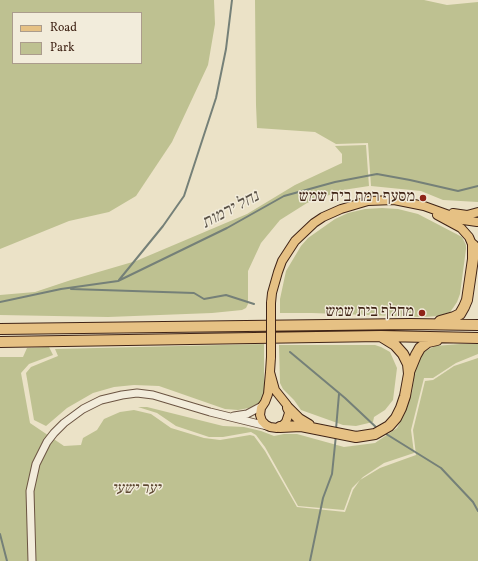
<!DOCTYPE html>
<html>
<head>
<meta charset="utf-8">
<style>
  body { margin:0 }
  #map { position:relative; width:478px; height:561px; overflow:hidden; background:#ebe2c7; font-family:Vollkorn,serif }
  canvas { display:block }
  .legend { position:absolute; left:12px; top:12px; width:130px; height:52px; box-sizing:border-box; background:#f2ecdb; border:1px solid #ab9c8c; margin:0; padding:5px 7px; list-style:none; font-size:12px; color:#402416 }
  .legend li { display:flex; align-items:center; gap:8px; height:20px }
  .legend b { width:20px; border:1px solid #ab9c8c }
</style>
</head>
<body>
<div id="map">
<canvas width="478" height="561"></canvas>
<ul class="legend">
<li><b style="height:5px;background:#e6c184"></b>Road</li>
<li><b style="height:11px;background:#bec191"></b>Park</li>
</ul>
</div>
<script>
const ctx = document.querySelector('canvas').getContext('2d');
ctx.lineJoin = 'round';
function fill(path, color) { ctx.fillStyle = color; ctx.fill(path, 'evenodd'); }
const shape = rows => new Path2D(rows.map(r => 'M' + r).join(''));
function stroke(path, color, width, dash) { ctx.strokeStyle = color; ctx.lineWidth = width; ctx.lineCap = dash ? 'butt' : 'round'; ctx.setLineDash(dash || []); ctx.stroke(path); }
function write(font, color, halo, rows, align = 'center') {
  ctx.font = font + ' Vollkorn,"Frank Ruhl Libre",serif'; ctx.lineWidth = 3; ctx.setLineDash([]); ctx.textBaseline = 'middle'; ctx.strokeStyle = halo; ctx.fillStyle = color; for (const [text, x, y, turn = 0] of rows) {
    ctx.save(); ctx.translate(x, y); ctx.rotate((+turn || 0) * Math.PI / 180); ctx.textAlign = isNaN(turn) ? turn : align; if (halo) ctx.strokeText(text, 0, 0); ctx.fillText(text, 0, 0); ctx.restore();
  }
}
fill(shape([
  [0,0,214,0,215,24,208,65,172,142,136,196,109,212,69,221,0,249],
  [13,13,141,13,141,63,13,63],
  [255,0,424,0,447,5,478,2,478,202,443,200,421,191,371,186,368,143,336,144,315,132,257,128,256,105],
  [366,145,369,186,343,190,307,203,280,220,261,243,248,271,248,304,246,308,242,310,212,313,108,317,0,315,0,295,35,292,71,280,136,261,247,214,295,185,342,163,342,154,335,146],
  [382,208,398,209,418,214,462,237,466,245,466,249,460,294,457,302,453,308,450,312,438,316,423,317,312,313,280,313,280,299,286,271,301,246,308,238,335,219,348,213,365,209],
  [264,344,264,396,258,404,249,408,238,410,225,409,159,386,134,385,114,387,93,393,67,408,46,426,34,420,26,373,31,367,58,356,55,349],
  [460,344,478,344,478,354,456,363,433,378,424,378,411,430,414,453,384,463,363,477,352,488,344,510,298,506,265,447,256,435,251,432,223,437,209,437,176,426,157,413,138,407,147,407,223,426,244,427,261,431,274,436,284,434,297,434,344,447,375,443,397,428,404,415,412,392,416,364,420,354,435,346],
  [279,345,375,345,381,347,390,352,397,368,393,400,385,410,374,417,373,422,356,426,343,425,301,410,294,400,283,389,280,383],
  [49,347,53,355,29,364,21,373,30,423,64,446,81,445,83,438,97,430,104,419,120,412,134,410,151,414,171,428,204,438,220,440,250,435,254,436,265,451,297,507,345,512,353,490,360,480,380,468,416,455,413,430,425,381,433,380,454,366,478,358,478,561,0,561,0,357,23,357,27,348]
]), '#bec191');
stroke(shape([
  [119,280,163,226,184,196,216,98,226,49,232,0],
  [71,289,194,293,204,299,226,295,254,304],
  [0,302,61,289,118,281,227,228,284,196,335,182,377,174,410,180,458,191,478,186],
  [290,352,345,398,378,429],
  [336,429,339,394],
  [383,432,441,468,473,502,478,511],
  [0,534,7,561],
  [310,561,323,498,332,474,336,435]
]), '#758078', 2);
const minor = shape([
  [234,416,247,414,262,406],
  [32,561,30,491,36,464,47,442,54,433,64,423,83,409,101,400,122,395,137,393,153,395,210,412,267,426]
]);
const major = shape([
  [453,213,467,215,478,212],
  [437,215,461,228,469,237,472,244,478,248],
  [271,303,272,293,278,272,282,261,295,241,314,223,323,217,341,209,368,201,394,200,424,206,463,220,477,222],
  [270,372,275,390,287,405,289,413,286,422,283,425,277,428,270,427,266,425,262,421,260,415,261,408,265,402,268,394,270,372,271,357]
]);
const highway = shape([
  [440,321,454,317,460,314,464,307,467,300,473,259,473,245],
  [0,329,410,324,478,325],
  [0,342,381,336,478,338],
  [409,372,416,355,420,348,428,342,437,340],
  [288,408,299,419,309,425],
  [280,427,301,426,356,437,375,434,389,426,396,418,401,408,405,396,409,374,408,364,403,354,395,345,382,337]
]);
stroke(minor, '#6b5442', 9);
stroke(major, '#402416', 10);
stroke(highway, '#402416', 12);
stroke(minor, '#f2ecdb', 7);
stroke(major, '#e6c184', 8);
stroke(highway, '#e6c184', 10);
const majorBridge = shape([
  [271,357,271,303]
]);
stroke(majorBridge, '#402416', 10, []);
stroke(majorBridge, '#e6c184', 8);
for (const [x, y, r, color] of [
  [423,198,4,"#8f2418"],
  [422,313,4,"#8f2418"]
]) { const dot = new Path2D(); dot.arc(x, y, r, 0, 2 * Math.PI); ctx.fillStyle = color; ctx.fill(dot); stroke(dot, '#f2ecdb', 1.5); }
write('16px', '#402416', '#f2ecdb', [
  ["מסעף רמת בית שמש",415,198],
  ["מחלף בית שמש",414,313]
], 'right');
write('italic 16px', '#604b35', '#f2ecdb', [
  ["יער ישעי",136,490]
]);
write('italic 17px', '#5a5247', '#f2ecdb', [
  ["נחל ירמות",231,211,-28]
]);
</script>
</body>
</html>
